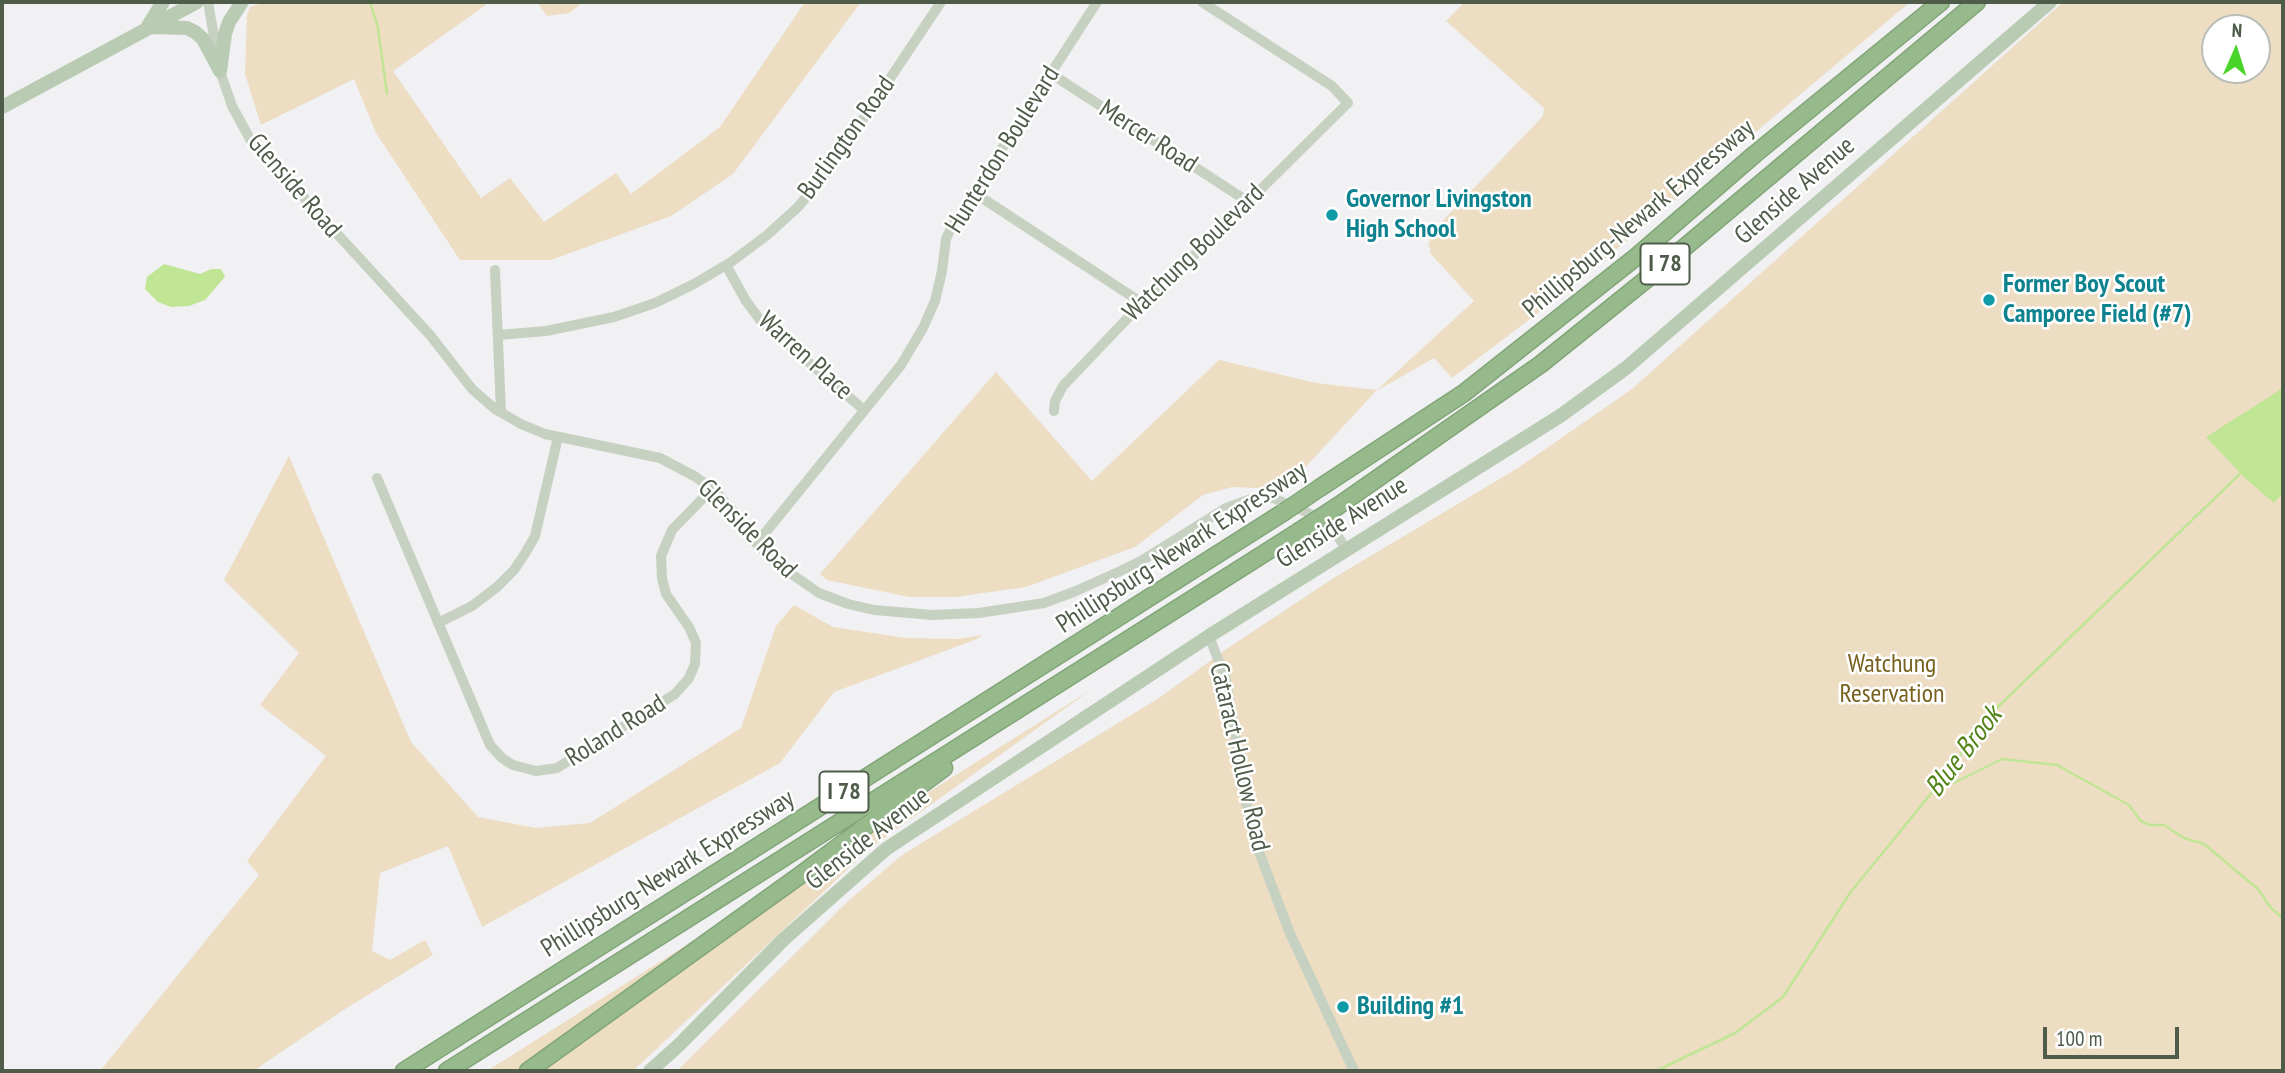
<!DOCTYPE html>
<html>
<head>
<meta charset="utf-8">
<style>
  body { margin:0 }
  #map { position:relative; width:2285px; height:1073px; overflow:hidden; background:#f1f0f3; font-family:"PT Sans Narrow",sans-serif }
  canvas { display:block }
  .frame { position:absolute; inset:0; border:4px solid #4f5c4a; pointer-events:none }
  .north { position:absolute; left:2201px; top:14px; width:70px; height:70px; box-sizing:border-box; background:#fff; border:2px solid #b9beb7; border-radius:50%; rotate:3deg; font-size:19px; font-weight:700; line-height:28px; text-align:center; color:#4f5c4a }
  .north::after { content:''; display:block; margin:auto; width:24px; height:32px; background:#49d429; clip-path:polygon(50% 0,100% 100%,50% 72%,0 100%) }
  .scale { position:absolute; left:2043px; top:1027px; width:136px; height:32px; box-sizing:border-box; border:4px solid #4f5c4a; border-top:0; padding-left:9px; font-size:21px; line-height:24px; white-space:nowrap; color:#4f5c4a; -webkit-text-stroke:5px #fff; paint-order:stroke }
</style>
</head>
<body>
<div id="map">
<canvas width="2285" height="1073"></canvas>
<div class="frame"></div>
<div class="north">N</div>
<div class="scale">100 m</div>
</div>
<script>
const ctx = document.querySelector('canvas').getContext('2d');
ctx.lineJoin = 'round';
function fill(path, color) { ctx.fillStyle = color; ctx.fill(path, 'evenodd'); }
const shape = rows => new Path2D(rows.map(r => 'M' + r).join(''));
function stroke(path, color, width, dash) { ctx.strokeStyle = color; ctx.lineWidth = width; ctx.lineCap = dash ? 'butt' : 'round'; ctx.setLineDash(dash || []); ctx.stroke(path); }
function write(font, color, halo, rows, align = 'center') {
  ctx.font = font + ' "PT Sans Narrow",sans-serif'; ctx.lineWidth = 5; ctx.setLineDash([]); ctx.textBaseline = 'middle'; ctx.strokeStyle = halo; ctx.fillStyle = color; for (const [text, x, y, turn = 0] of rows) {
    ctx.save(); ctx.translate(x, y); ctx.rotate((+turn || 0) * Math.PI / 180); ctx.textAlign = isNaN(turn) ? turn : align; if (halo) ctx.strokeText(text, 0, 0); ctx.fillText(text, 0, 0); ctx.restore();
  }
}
fill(shape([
  [266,2,486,2,487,4,393,71,481,198,510,178,544,222,616,173,631,194,720,127,805,2,861,2,733,174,671,216,551,260,460,260,376,133,354,79,261,125,245,74,247,15,250,7],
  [537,2,584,2,569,13,547,16],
  [1465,2,1910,2,1567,291,1452,378,1434,358,1376,391,1285,489,1232,487,1203,495,1135,547,1026,587,955,597,909,597,827,580,820,574,996,372,1092,481,1219,360,1316,383,1377,390,1474,301,1430,253,1431,249,1428,246,1433,231,1543,116,1544,108,1446,21],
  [2063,2,2283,2,2283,1071,677,1071,847,902,902,855,1159,698,1228,648,1332,579,1518,468,1632,389],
  [2215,28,2257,28,2257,70,2215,70],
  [289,456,411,742,478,817,536,828,590,823,741,728,776,626,794,605,833,627,906,638,958,639,982,635,977,639,834,692,780,763,482,927,448,846,380,873,372,951,390,960,425,940,433,955,345,1009,253,1071,100,1071,259,875,247,861,326,756,260,705,299,653,224,580],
  [1092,689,869,849,633,1071,487,1071]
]), '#ecddc3');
fill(shape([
  [164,264,200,274,211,269,221,269,225,277,205,300,189,306,171,307,158,302,145,289,147,277],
  [2283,388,2283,493,2274,503,2246,479,2206,437]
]), '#c0e594');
stroke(shape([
  [370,2,378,28,387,94],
  [1938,785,1956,782,2002,759,2057,765,2129,805,2141,821,2150,825,2164,825,2184,838,2204,844,2258,889,2271,908,2283,918],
  [1656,1071,1735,1033,1783,997,1850,893,1951,769,1981,723,2241,473]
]), '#c0e594', 2.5);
const highway = shape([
  [1321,487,1464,393,1636,257,1755,154,1941,2],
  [1338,506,1541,364,1648,278,1977,2],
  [404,1071,1284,512],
  [447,1071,1298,532],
  [528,1071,799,876,944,768]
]);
stroke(highway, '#82a678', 19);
stroke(shape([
  [208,2,220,71,232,106,250,139,430,335,472,389,495,409,521,424,545,434,660,458,696,477,716,492,734,512,759,547,777,564,819,593,848,604,874,610,932,615,979,613,1044,603,1076,591,1116,573,1141,561,1226,508,1257,497,1273,498,1313,515,1339,538,1346,549],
  [1050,73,1247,201],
  [973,192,1142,303],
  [726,265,746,301,761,321,864,410],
  [495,270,501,412],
  [499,335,546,331,614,317,655,303,694,284,731,262,766,236,798,207,831,167,941,2],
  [1054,411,1055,401,1063,386,1142,303,1166,283,1348,103,1332,86,1202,2],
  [377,478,490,745,502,758,513,765,536,771,557,768,675,694,689,678,695,664,696,643,689,627,666,594,662,578,661,556,672,530,712,489],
  [757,543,901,365,923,328,935,301,942,271,946,239,952,226,1097,2],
  [438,623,472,606,497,587,514,570,526,552,535,536,558,437],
  [1209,636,1226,680,1248,812,1256,844,1289,931,1354,1071]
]), '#c7d1c2', 10);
stroke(shape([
  [148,26,163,2],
  [152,27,187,28,195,32,203,39,220,71],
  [220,71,225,34,229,22,242,2],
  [2,107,197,2],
  [650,1071,679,1045,784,939,886,849,1209,636,1560,416,1626,368,2050,2]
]), '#b9ccb3', 14);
stroke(highway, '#97ba8d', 16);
const highwayBridge = shape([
  [1284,512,1321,487],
  [1298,532,1338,506]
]);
stroke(highwayBridge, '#82a678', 19, []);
stroke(highwayBridge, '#97ba8d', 16);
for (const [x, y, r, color] of [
  [1332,215,7,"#0f9aa8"],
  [1989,300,7,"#0f9aa8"],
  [1343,1007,7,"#0f9aa8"]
]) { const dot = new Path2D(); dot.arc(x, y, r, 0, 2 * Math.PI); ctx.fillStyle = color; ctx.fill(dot); stroke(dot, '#fff', 2.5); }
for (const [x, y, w] of [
  [1665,264,49],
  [844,792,49]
]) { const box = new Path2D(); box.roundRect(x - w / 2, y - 20.5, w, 41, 5); ctx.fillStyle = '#fff'; ctx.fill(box); stroke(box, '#4f5c4a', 2); }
write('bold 24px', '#4f5c4a', null, [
  ["I 78",1665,264],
  ["I 78",844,792]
]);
write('26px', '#4f5c4a', '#fff', [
  ["Mercer Road",1148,137,33],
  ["Burlington Road",847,138,-54],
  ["Hunterdon Boulevard",1003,150,-58],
  ["Glenside Road",294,186,49],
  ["Glenside Avenue",1795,191,-41],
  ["Phillipsburg-Newark Expressway",1639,219,-40],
  ["Watchung Boulevard",1194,253,-44],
  ["Warren Place",805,356,42],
  ["Glenside Avenue",1342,523,-32],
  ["Glenside Road",747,529,45],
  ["Phillipsburg-Newark Expressway",1182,548,-33],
  ["Roland Road",616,731,-32],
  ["Cataract Hollow Road",1239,757,77],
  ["Glenside Avenue",868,839,-38],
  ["Phillipsburg-Newark Expressway",668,874,-32]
]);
write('bold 26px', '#0d838f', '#fff', [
  ["Governor Livingston",1346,200],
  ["High School",1346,230],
  ["Former Boy Scout",2003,285],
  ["Camporee Field (#7)",2003,315],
  ["Building #1",1357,1007]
], 'left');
write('26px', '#786220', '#fff', [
  ["Watchung",1892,665],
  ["Reservation",1892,695]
]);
write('italic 28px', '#528317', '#fff', [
  ["Blue Brook",1964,752,-52]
]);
</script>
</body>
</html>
